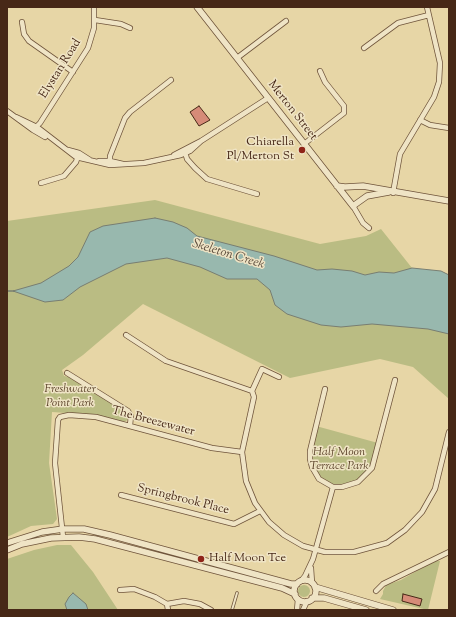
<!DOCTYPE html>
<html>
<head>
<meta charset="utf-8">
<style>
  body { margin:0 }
  #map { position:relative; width:456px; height:617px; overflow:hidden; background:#e7d6a6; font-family:"Sorts Mill Goudy",serif }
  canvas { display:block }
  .frame { position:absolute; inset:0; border:8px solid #472817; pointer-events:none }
</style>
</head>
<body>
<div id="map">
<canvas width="456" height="617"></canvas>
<div class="frame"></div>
</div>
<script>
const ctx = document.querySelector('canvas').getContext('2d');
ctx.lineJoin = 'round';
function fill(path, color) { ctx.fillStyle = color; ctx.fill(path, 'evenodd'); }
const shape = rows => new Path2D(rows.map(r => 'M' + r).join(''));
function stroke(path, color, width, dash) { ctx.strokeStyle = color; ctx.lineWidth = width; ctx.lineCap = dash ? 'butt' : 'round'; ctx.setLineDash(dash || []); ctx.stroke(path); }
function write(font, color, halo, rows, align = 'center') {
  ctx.font = font + ' "Sorts Mill Goudy",serif'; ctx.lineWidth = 3; ctx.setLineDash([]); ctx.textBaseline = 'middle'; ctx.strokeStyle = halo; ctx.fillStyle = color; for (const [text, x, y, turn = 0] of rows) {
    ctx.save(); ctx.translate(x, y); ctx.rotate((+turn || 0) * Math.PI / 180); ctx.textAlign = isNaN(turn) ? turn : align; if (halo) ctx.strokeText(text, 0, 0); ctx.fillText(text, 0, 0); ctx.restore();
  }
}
fill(shape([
  [155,200,320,244,366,236,381,229,412,268,427,304,449,313,449,399,413,367,380,359,290,378,143,304,83,355,62,370,64,376,69,377,128,413,129,418,126,421,121,422,96,415,52,412,49,463,57,519,53,524,31,526,7,537,7,221],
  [316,426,378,443,372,468,364,478,342,487,325,483,315,473,310,451],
  [57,545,71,545,93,572,118,610,7,610,7,559,34,550],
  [434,561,440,561,428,610,380,599,383,594,383,591,386,585,401,580],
  '298 591a6 6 0 1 1 12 0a6 6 0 1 1-12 0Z'
]), '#babc83');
const water = shape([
  [155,218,173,222,187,228,197,236,274,256,317,270,332,269,352,271,365,275,379,272,394,273,412,268,441,271,449,275,449,334,428,329,372,324,341,327,321,325,287,314,275,305,270,290,257,279,227,279,200,267,167,258,126,264,80,287,63,300,45,302,13,291,41,283,69,266,78,257,90,232,103,226,155,218],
  [73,593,86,604,88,610,67,610,65,604,69,597,73,593]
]);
fill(water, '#98b8ae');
stroke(water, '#787e72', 1);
stroke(shape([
  [7,291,14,291]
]), '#787e72', 1.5);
const building = shape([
  [199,106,210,120,199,126,190,112,199,106],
  [403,594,422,599,420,606,402,601,403,594]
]);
fill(building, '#d68b78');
stroke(building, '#472817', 1);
const service = shape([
  [232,610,237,593]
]);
const minor = shape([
  [95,20,121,24,130,28],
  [22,22,24,34,29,41,73,72],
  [364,48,398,23,429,15],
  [237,58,286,21],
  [7,111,33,130,45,137],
  [16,117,37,127,76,157,110,165,144,163,181,155,190,151,201,141],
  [420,120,430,125,449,128],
  [33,130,40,123,88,48,94,28,94,7],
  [304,144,344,113,344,106,325,82,320,71],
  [68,150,79,153,90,160],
  [185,152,187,159,195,168,207,179,257,194],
  [174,155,201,141,268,98],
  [99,161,110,161,123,164],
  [110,165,110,156,125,118,130,112,171,80],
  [41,183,64,176,76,162,79,153],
  [393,193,400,154,434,97,439,82,440,63,427,7],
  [353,206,363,223,369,228],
  [126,335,166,361,252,391,254,397,242,452,246,481,255,503,269,522,284,535,303,546,325,552,354,552,387,543,405,530,422,512,435,489,449,432],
  [67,373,128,411,131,416,130,425],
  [325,389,310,451,310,459,312,467,319,479,333,487,342,487,358,482,372,468,395,380],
  [252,391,262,369,279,377],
  [121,495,234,524,260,511],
  [63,537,55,463,58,420,60,417,69,415,96,417,212,448,242,452],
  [311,568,312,583],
  [301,581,305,576,313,559,333,487],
  [120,590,134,589,155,597,167,604],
  [376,591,383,584,449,552],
  [168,610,167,604,184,601,200,604,211,610],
  [297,610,298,599],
  [303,610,307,601]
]);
const tertiary = shape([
  [197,7,353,206,367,196,389,192],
  [337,186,345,187,363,186,449,201],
  [7,543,42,532,63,529,84,529,110,535,291,584,297,584],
  [7,550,22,544,51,538,79,537,95,539,282,588,295,594],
  '294 591a11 11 0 1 1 22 0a11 11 0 1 1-22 0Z',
  [315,587,393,610],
  [312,598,324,598,366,610]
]);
stroke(service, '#6f543b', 3.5);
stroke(minor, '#6f543b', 6);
stroke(tertiary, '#6f543b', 7);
stroke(service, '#efe4c5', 2);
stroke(minor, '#efe4c5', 4.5);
stroke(tertiary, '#efe4c5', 5.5);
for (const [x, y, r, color] of [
  [302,150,4,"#8f2418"],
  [201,559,4,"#8f2418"]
]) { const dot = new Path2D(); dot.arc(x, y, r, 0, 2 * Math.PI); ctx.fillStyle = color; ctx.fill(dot); stroke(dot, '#efe4c5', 1.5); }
write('12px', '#472817', '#efe4c5', [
  ["Elystan Road",61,69,-58],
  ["Merton Street",292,111,52],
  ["The Breezewater",153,422,15],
  ["Springbrook Place",183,500,14]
]);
write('12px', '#472817', '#efe4c5', [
  ["Chiarella",294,143],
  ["Pl/Merton St",294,157],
  ["Half Moon Tce",209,559,"left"]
], 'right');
write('italic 12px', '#5e462d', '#efe4c5', [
  ["Freshwater",70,390],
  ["Point Park",70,404],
  ["Half Moon",339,453],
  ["Terrace Park",339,467]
]);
write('italic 13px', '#5b4c3d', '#efe4c5', [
  ["Skeleton Creek",228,255,17]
]);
</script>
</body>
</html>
